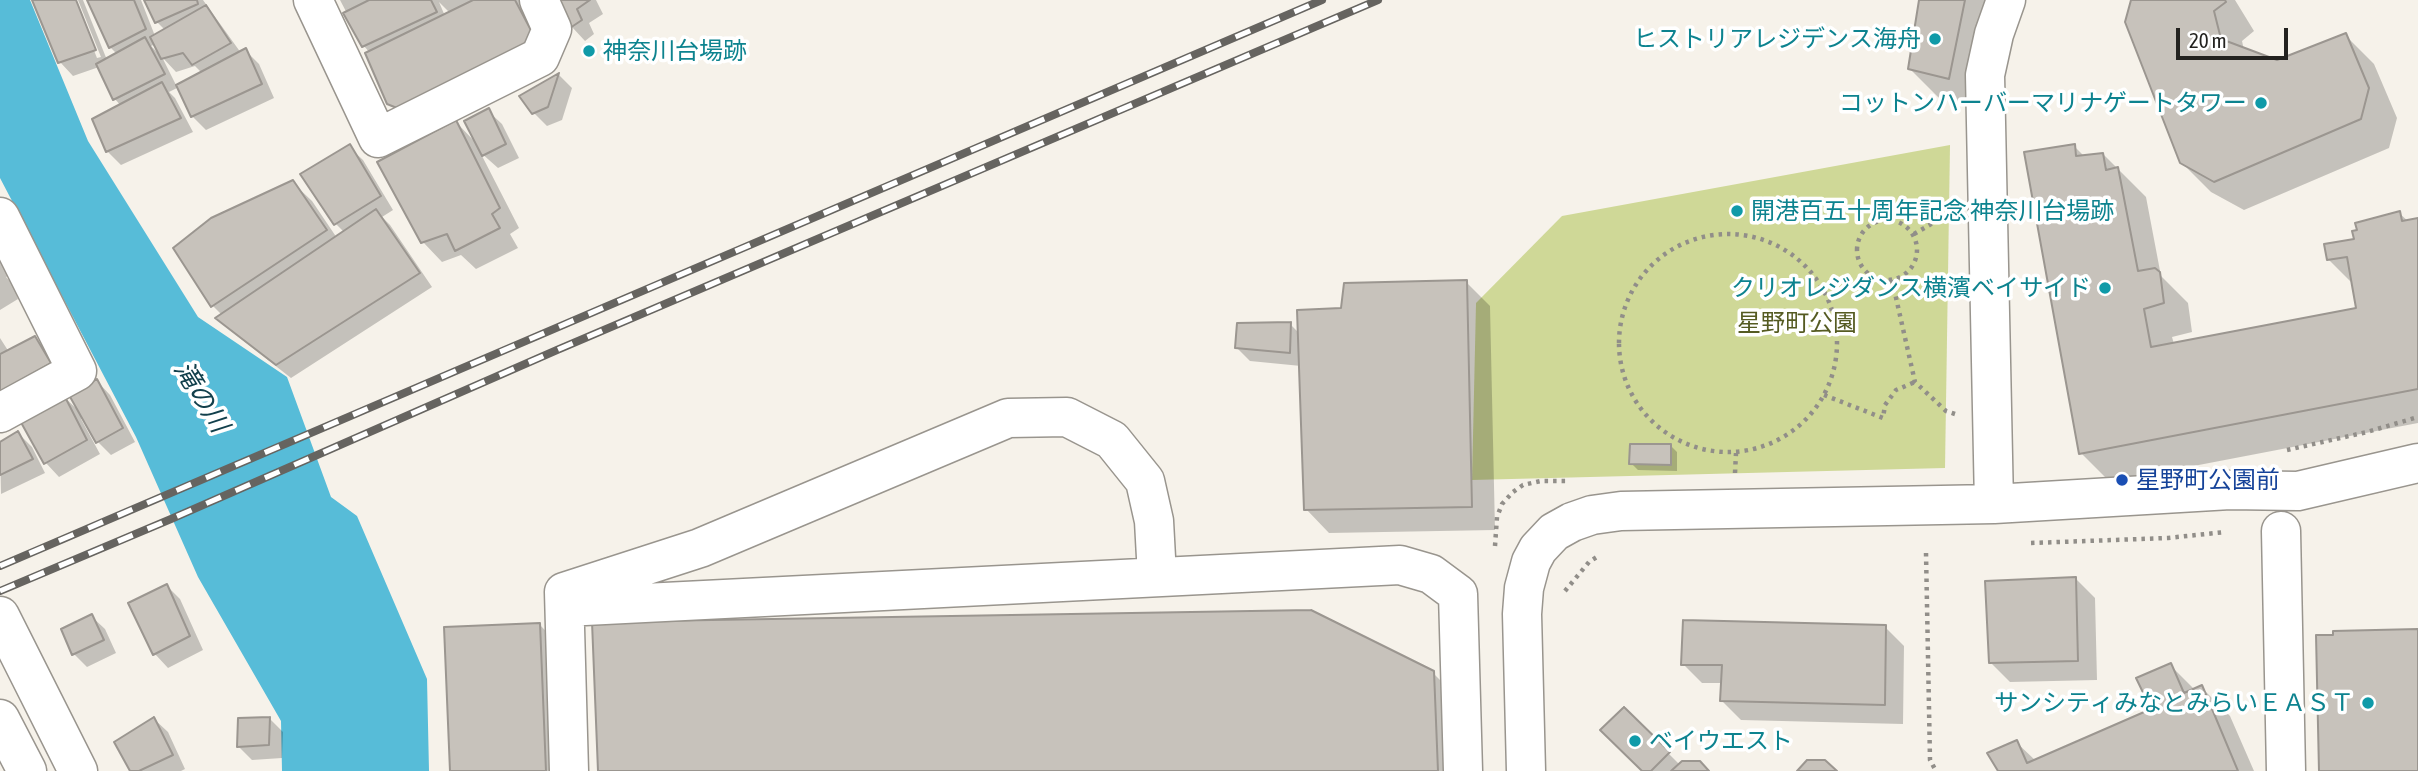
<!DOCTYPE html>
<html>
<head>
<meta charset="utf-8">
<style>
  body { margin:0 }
  #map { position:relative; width:2418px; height:771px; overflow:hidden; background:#f6f2ea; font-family:"Asap Condensed",sans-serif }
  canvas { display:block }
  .scale { position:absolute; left:2176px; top:28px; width:112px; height:32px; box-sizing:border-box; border:4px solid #23221f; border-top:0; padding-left:9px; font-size:21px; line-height:24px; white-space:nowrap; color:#23221f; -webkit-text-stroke:5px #fff; paint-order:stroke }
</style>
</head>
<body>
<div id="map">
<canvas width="2418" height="771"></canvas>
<div class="scale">20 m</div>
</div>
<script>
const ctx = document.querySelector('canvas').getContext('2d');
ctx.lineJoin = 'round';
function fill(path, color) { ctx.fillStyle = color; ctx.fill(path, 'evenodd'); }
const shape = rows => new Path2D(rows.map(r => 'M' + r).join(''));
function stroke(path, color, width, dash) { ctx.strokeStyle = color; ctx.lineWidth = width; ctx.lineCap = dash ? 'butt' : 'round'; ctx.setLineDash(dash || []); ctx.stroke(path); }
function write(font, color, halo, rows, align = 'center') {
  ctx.font = font + ' "Asap Condensed","Noto Sans JP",sans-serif'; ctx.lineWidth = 7; ctx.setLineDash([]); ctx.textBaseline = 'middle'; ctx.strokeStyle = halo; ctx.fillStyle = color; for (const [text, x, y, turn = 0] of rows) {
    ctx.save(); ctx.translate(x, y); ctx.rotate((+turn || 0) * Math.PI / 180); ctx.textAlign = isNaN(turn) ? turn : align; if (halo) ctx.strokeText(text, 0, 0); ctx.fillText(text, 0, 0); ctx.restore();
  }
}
fill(shape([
  [1950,145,1945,468,1472,480,1476,303,1562,216]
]), '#cfd897');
fill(shape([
  [0,0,30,0,88,141,198,317,287,377,331,497,357,516,427,679,429,771,282,771,281,721,198,577,136,437,0,178]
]), '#57bcd8');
fill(shape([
  [37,0,74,0,97,58,101,57,78,0,83,0,107,60,117,54,110,47,89,0,141,0,155,36,165,30,157,22,146,0,203,0,241,53,245,50,259,64,274,98,206,130,192,116,179,87,169,92,175,98,193,132,121,165,107,151,121,106,115,99,99,67,73,76,60,62],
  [156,44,160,55,151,46],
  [162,57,176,72,195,66,202,73,177,87],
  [340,0,521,0,547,51,403,117,389,103,370,53,364,46],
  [439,2,450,13,445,16],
  [559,0,596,0,603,14,589,23,594,34,585,41,572,27],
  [1921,0,2004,0,1978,107,1939,98,1910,69],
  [2133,0,2235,0,2254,31,2242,41,2244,50,2277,62,2345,35,2374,64,2397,118,2389,148,2244,210,2211,192,2181,162],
  [559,75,572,88,562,120,547,126,533,112,522,96],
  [488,111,502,124,519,158,498,168,480,152,519,228,510,234,518,248,476,269,461,255,442,262,423,242,456,122,477,144],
  [2074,146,2085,157,2103,154,2146,197,2161,276,2188,303,2192,332,2172,337,2174,344,2358,309,2354,285,2328,259,2399,213,2409,222,2418,220,2418,423,2110,482,2081,453],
  [349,147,363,160,393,210,382,217,390,225,432,287,291,378,231,331,218,318,222,315,213,306,175,248,292,182,312,201,337,238,345,233,335,223],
  [0,256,9,276,6,277,13,284,18,299,0,310],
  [1466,282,1490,306,1495,530,1329,533,1306,509,1301,366,1250,361,1237,348,1290,324,1299,333,1342,309],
  [0,338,9,352,35,338,48,351,63,377,0,412],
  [97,381,110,395,135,442,111,455,98,442,84,417,81,419,100,454,59,477,46,463,21,418,62,395,81,413],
  [18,433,32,447,45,473,1,494,0,444],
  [1671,446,1677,452,1677,471,1638,470,1631,463],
  [2075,578,2095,598,2097,680,2010,682,1990,662],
  [167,586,180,599,203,650,168,668,155,654],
  [91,616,105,629,116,653,87,667,74,654],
  [540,625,563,649,568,771,451,771],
  [1885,627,1904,646,1903,724,1741,720,1722,701,1723,683,1702,683,1683,664],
  [2170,665,2195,690,2201,687,2230,716,2254,771,2000,771,2016,742,2036,761,2153,709],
  [1433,673,1457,697,1460,771,599,771],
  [1624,709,1680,765,1707,771,1644,771],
  [269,718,283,732,282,758,252,760,238,746],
  [154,719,168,732,185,769,181,771,132,771]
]), '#0003');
const building = shape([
  [32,0,76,0,96,50,58,63,32,0],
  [87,0,134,0,146,29,109,48,87,0],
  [144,0,197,0,198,4,155,23,144,0],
  [369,0,431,0,437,12,362,47,343,13,369,0],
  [473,0,515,0,534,36,528,50,402,110,387,104,365,53,473,0],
  [557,0,590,0,577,9,582,20,570,28,557,0],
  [1919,0,1965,0,1949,79,1908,69,1919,0],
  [2131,0,2225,0,2226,2,2214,11,2221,39,2277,60,2346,33,2369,88,2361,119,2214,182,2180,163,2125,22,2131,0],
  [206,5,231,43,192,65,183,53,161,59,150,37,206,5],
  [145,37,165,74,113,100,96,64,145,37],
  [246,48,262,84,191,117,176,85,246,48],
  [559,73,548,107,532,114,519,96,559,73],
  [162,82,181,118,106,152,92,119,162,82],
  [489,108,506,144,482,156,464,121,489,108],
  [456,120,500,208,492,214,500,228,455,251,447,234,421,243,377,162,456,120],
  [350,144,381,196,334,225,300,174,350,144],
  [2075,144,2076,156,2103,153,2106,170,2118,167,2138,271,2155,268,2160,272,2164,303,2144,309,2151,347,2356,308,2347,257,2327,260,2324,244,2354,239,2352,231,2357,230,2355,223,2400,211,2402,221,2418,218,2418,389,2079,454,2024,152,2075,144],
  [293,180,327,230,211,307,173,248,211,218,293,180],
  [376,209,420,273,276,365,215,318,376,209],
  [1467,280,1472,507,1304,510,1297,310,1341,308,1344,283,1467,280],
  [1291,322,1290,353,1235,348,1237,323,1291,322],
  [35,336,51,363,0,392,0,354,35,336],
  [97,379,123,428,96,443,69,395,97,379],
  [63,393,87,440,44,464,18,417,63,393],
  [18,431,33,459,0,475,0,442,18,431],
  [1630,444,1671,444,1671,465,1629,464,1630,444],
  [2076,577,2078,661,1989,663,1985,581,2076,577],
  [167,584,190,636,153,655,128,603,167,584],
  [1311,610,1434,671,1438,771,598,771,592,622,1311,610],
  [92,614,104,640,72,655,61,629,92,614],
  [1683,620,1886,625,1885,705,1720,701,1722,665,1681,665,1683,620],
  [540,623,546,771,450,771,444,627,540,623],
  [2418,629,2418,771,2319,771,2316,635,2333,635,2333,631,2418,629],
  [2171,663,2184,693,2202,685,2238,771,1998,771,1987,753,2017,740,2027,763,2151,709,2136,678,2171,663],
  [1624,707,1670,752,1651,771,1642,771,1600,730,1624,707],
  [154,717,173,755,139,771,130,771,114,742,154,717],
  [270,717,269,745,237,747,238,718,270,717],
  [1807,760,1825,760,1837,771,1797,771,1807,760],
  [1682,761,1700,761,1709,771,1671,771,1682,761]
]);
fill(building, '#c7c2bb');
stroke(building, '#9b9690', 2);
const minor = shape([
  [313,0,378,138,540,57,552,29,539,0],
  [0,217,77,371,0,413],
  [1994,504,1985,75,1994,34,2006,0],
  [2281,531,2286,771],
  [565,607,1400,565,1431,574,1458,594,1463,771],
  [0,616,78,771],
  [0,719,27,771],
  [569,771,564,592,700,548,1008,418,1067,417,1112,440,1145,481,1154,521,1157,576],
  [1526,771,1522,614,1524,588,1531,562,1538,549,1554,532,1572,522,1592,515,1621,511,1994,504,2230,490,2298,491,2418,463]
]);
stroke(minor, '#99958e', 41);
stroke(shape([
  '1857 250a30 30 0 1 1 60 0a30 30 0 1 1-60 0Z',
  [1914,234,1950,213],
  '1619 343a109 109 0 1 1 218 0a109 109 0 1 1-218 0Z',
  [1892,280,1915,382,1946,411,1955,414],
  [1824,395,1883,418,1885,405,1896,390,1915,382],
  [2287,450,2367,432,2418,417],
  [1735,473,1736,453],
  [2031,543,2168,538,2225,532],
  [1495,546,1497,517,1502,504,1513,492,1523,485,1541,481,1568,481],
  [1926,553,1930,760,1936,771],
  [1565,591,1589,562,1600,555]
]), '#918e89', 4.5, [3.5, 5]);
stroke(minor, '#fff', 38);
const rail = shape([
  [0,566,1322,0],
  [0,591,171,519,557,350,1378,0]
]);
stroke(rail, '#666460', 8);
stroke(rail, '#fff', 5, [16]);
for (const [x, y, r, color] of [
  [1935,39,7,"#0f9aa8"],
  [589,51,7,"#0f9aa8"],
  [2261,103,7,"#0f9aa8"],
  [1737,211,7,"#0f9aa8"],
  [2105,288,7,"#0f9aa8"],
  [2122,480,7,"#1a4fb4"],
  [2368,703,7,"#0f9aa8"],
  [1635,741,7,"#0f9aa8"]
]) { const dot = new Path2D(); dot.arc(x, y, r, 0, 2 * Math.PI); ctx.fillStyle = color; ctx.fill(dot); stroke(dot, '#fff', 2.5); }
write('24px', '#0d838f', '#fff', [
  ["ヒストリアレジデンス海舟",1921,39],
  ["神奈川台場跡",603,51,"left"],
  ["コットンハーバーマリナゲートタワー",2247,103],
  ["開港百五十周年記念 神奈川台場跡",1751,211,"left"],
  ["クリオレジダンス横濱ベイサイド",2091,288],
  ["サンシティみなとみらいＥＡＳＴ",2354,703],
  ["ベイウエスト",1649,741,"left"]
], 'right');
write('24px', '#555b22', '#fff', [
  ["星野町公園",1797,323]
]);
write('24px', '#164399', '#fff', [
  ["星野町公園前",2136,480]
], 'left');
write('italic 26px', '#12404c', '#fff', [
  ["滝の川",201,397,58]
]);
</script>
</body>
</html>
